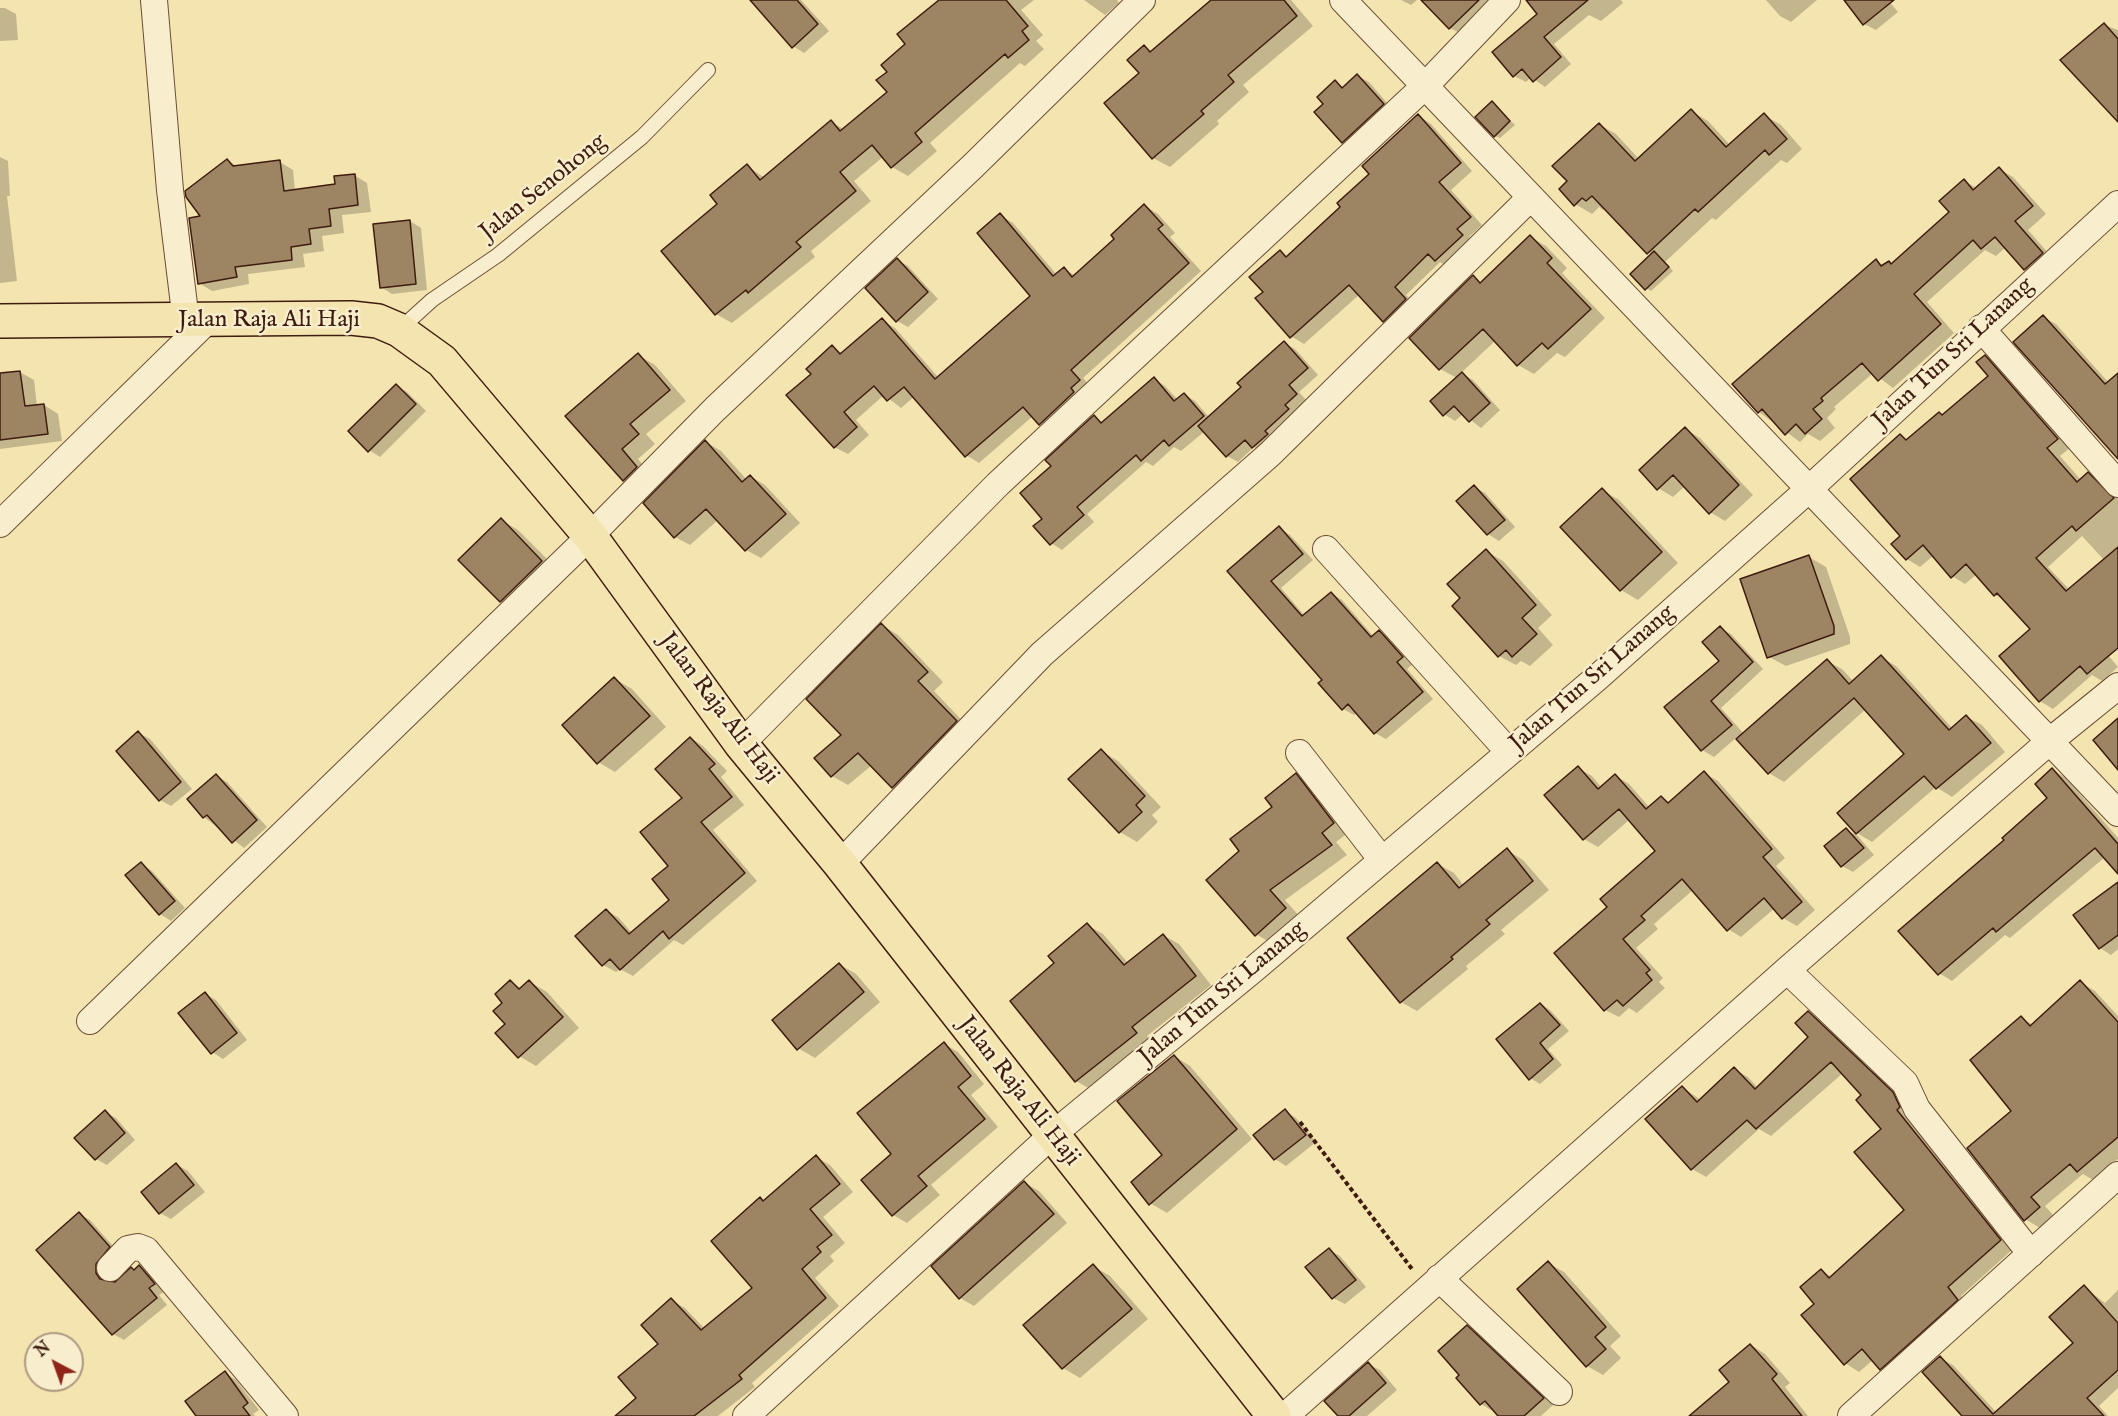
<!DOCTYPE html>
<html>
<head>
<meta charset="utf-8">
<style>
  body { margin:0 }
  #map { position:relative; width:2118px; height:1416px; overflow:hidden; background:#f4e4b0; font-family:"IM FELL English",serif }
  canvas { display:block }
  .north { position:absolute; left:24px; top:1332px; width:60px; height:60px; box-sizing:border-box; background:#f8edcc; border:2px solid #ae9980; border-radius:50%; rotate:319deg; font-size:16px; font-weight:700; line-height:24px; text-align:center; color:#3e1c0f }
  .north::after { content:''; display:block; margin:auto; width:21px; height:27px; background:#8f2418; clip-path:polygon(50% 0,100% 100%,50% 72%,0 100%) }
</style>
</head>
<body>
<div id="map">
<canvas width="2118" height="1416"></canvas>
<div class="north">N</div>
</div>
<script>
const ctx = document.querySelector('canvas').getContext('2d');
ctx.lineJoin = 'round';
function fill(path, color) { ctx.fillStyle = color; ctx.fill(path, 'evenodd'); }
const shape = rows => new Path2D(rows.map(r => 'M' + r).join(''));
function stroke(path, color, width, dash) { ctx.strokeStyle = color; ctx.lineWidth = width; ctx.lineCap = dash ? 'butt' : 'round'; ctx.setLineDash(dash || []); ctx.stroke(path); }
function write(font, color, halo, rows, align = 'center') {
  ctx.font = font + ' "IM FELL English",serif'; ctx.lineWidth = 5; ctx.setLineDash([]); ctx.textBaseline = 'middle'; ctx.strokeStyle = halo; ctx.fillStyle = color; for (const [text, x, y, turn = 0] of rows) {
    ctx.save(); ctx.translate(x, y); ctx.rotate((+turn || 0) * Math.PI / 180); ctx.textAlign = isNaN(turn) ? turn : align; if (halo) ctx.strokeText(text, 0, 0); ctx.fillText(text, 0, 0); ctx.restore();
  }
}
fill(shape([
  [766,0,801,0,829,31,804,53,793,46],
  [941,0,1034,0,1021,10,1043,35,1036,41,1044,49,1025,66,1020,63,930,143,937,151,908,176,892,167,883,157,854,181,871,201,811,251,815,257,732,323,716,314,663,251,719,204,747,166,765,178,831,122,845,130,889,92,889,72],
  [1084,0,1117,0,1119,3,1105,15],
  [1213,0,1291,0,1313,26,1243,85,1249,92,1217,121,1219,124,1170,167,1153,158,1141,73,1144,47,1152,51],
  [1401,0,1417,0,1411,5],
  [1423,0,1507,0,1463,35,1450,28],
  [1528,0,1621,0,1623,3,1601,21,1589,15,1554,44,1571,64,1545,87,1531,77,1526,82,1514,76,1540,14],
  [1766,0,1817,0,1791,22,1780,16],
  [1846,0,1888,0,1898,12,1876,30,1864,24],
  [0,8,5,8,16,14,18,40,0,41],
  [2104,25,2118,30,2118,120],
  [1358,76,1369,82,1394,111,1354,148,1343,142,1325,105,1335,82,1345,88],
  [1492,103,1515,125,1500,138,1495,136],
  [1691,111,1708,121,1730,145,1764,115,1781,125,1802,149,1787,163,1781,160,1716,220,1712,218,1665,262,1673,271,1651,291,1646,288,1652,255,1606,208,1603,210,1599,207,1592,214,1575,204,1569,181,1600,125,1616,134,1639,159],
  [1419,116,1431,124,1472,171,1451,190,1482,225,1469,237,1475,243,1448,267,1440,262,1406,295,1418,307,1397,328,1384,320,1360,294,1304,344,1291,336,1265,292,1280,252,1288,257,1342,207],
  [0,157,8,161,10,196,7,196,17,281,0,283],
  [227,160,238,167,280,162,293,170,295,191,336,186,354,175,367,183,371,212,342,215,344,233,322,236,324,251,303,254,305,267,248,274,249,284,212,291,199,283,203,217],
  [1999,169,2013,177,2046,214,2028,230,2056,262,2039,277,2025,269,2006,247,1996,256,1985,250,1927,302,1954,333,1893,388,1873,373,1834,407,1836,409,1827,418,1835,428,1820,441,1808,434,1800,442,1759,412,1876,261,1884,266,1889,262,1892,264,1951,212,1964,181,1977,188],
  [1145,206,1158,214,1175,233,1170,237,1201,271,1083,378,1092,388,1053,432,1033,416,979,463,966,455,915,396,901,408,884,395,856,420,869,435,848,454,834,447,813,374,832,347,844,354,882,320,895,328,939,378,1032,296,1000,215,1013,223,1057,275,1064,269,1076,276,1117,239],
  [410,221,421,228,427,290,392,294,381,287],
  [1530,237,1546,246,1567,268,1562,273,1605,318,1565,357,1557,353,1534,374,1518,365,1495,341,1461,373,1473,380,1500,410,1481,428,1463,414,1455,421,1444,414,1457,378,1440,369,1473,277,1482,283],
  [897,260,908,266,938,299,908,327,897,321],
  [2043,317,2056,324,2109,383,2118,375,2118,457],
  [1284,343,1295,349,1318,375,1299,392,1307,401,1264,453,1254,447,1238,462,1227,456,1205,431,1181,451,1174,447,1153,466,1146,462,1087,514,1094,522,1062,550,1051,543,1044,519,1053,466,1094,417,1104,423,1154,379,1165,386,1178,400,1184,394,1195,401,1209,417,1244,387],
  [638,355,655,365,686,401,646,434,655,444,638,459,653,477,641,490,624,480,567,416],
  [1985,357,1998,364,2071,447,2060,456,2081,480,2088,474,2101,482,2118,499,2118,647,2108,655,2118,667,2102,681,2092,675,2053,709,2040,701,2001,656,2032,629,2006,601,1995,595,1977,574,1965,584,1952,576,1934,555,1920,567,1907,559,1902,536,1901,436,1908,440,1943,416,1990,376],
  [2082,536,2105,561,2070,590,2048,567],
  [20,372,34,380,37,406,44,405,58,414,62,441,0,449,0,375],
  [396,386,407,392,426,411,380,457,369,450],
  [1685,429,1700,438,1753,495,1725,521,1710,512,1685,486,1673,497,1658,488],
  [706,442,721,451,747,480,750,476,765,485,800,523,761,558,746,550,718,520,690,545,675,537],
  [1474,487,1485,493,1515,527,1499,541,1488,534],
  [1602,490,1619,500,1678,563,1638,600,1621,590,1562,527],
  [501,520,518,530,559,571,518,611,501,601],
  [1279,528,1290,535,1313,560,1281,588,1305,616,1331,593,1342,600,1374,637,1379,632,1390,638,1413,664,1407,669,1433,699,1386,739,1375,733,1357,712,1354,715,1343,709,1324,680,1229,572],
  [1486,551,1503,561,1552,615,1538,628,1553,645,1530,666,1521,661,1516,665,1499,656,1462,598],
  [1809,557,1826,567,1850,637,1850,644,1786,666,1769,657],
  [882,625,898,635,943,682,934,691,972,731,909,797,893,787,872,765,848,785,832,776],
  [1720,628,1731,634,1763,669,1721,708,1744,734,1827,661,1842,669,1854,682,1881,657,1896,666,1953,729,1967,717,1982,725,2005,752,1952,797,1936,787,1872,842,1857,833,1839,813,1906,754,1866,709,1784,782,1769,773,1737,737,1714,757,1702,750,1666,707,1721,662],
  [615,679,632,689,666,727,615,772,598,762],
  [139,733,150,739,192,789,171,806,160,800,118,751],
  [691,738,703,746,727,771,721,777,744,805,713,830,757,881,683,945,674,940,633,976,620,969,616,972,603,965,606,910,619,918,632,933,671,900,670,866,684,798],
  [1101,751,1118,761,1161,807,1152,815,1158,822,1137,842,1120,832],
  [1578,768,1592,776,1602,788,1616,776,1629,784,1650,808,1662,798,1671,803,1704,773,1718,781,1785,858,1776,866,1815,910,1797,926,1783,918,1775,908,1741,937,1728,929,1693,890,1654,924,1658,929,1636,948,1663,978,1659,982,1665,988,1637,1013,1629,1008,1619,1017,1605,1010,1609,907,1657,851,1629,820,1598,847,1584,839],
  [2053,770,2066,778,2118,838,2118,871,2105,857,2010,938,2005,935,1952,981,1939,973,2006,841,2050,799],
  [1296,775,1311,784,1349,832,1336,842,1347,855,1285,900,1301,918,1271,943,1256,934,1241,851],
  [216,776,227,782,267,827,244,848,204,817,189,800],
  [1846,830,1858,836,1874,855,1853,872,1842,866],
  [1507,850,1523,860,1549,890,1501,930,1505,934,1466,966,1468,969,1417,1011,1401,1002,1438,864,1454,873,1464,886],
  [141,864,152,871,185,908,171,921,160,914,128,875],
  [2118,891,2118,949,2111,955,2100,948],
  [1087,925,1103,934,1128,963,1163,935,1179,944,1211,985,1147,1036,1151,1042,1092,1090,1076,1081,1012,1001,1056,963],
  [839,964,856,974,880,1002,815,1058,798,1048],
  [511,982,522,989,530,982,547,992,579,1028,536,1066,519,1056,507,1024,504,1004],
  [2080,982,2095,991,2118,1016,2118,1159,2093,1180,2083,1174,2045,1206,2054,1216,2040,1228,2025,1219,2013,1111,2021,1018,2033,1025],
  [205,994,216,1000,247,1040,223,1059,212,1052],
  [1541,1004,1550,1010,1569,1031,1548,1049,1562,1065,1540,1084,1530,1078],
  [1808,1013,1823,1021,1907,1102,2014,1248,1961,1296,1971,1308,1895,1377,1881,1369,1873,1360,1859,1372,1845,1363,1816,1304,1821,1271,1832,1277,1906,1210,1883,1129,1864,1095,1843,1073,1771,1136,1759,1129,1706,1177,1692,1169,1682,1087,1701,1100,1734,1069,1748,1077,1758,1088,1810,1037],
  [944,1044,958,1052,984,1084,971,1095,998,1127,931,1185,940,1195,907,1223,893,1215,893,1154],
  [1174,1056,1190,1066,1252,1139,1167,1213,1150,1203,1164,1155],
  [1285,1111,1296,1118,1316,1142,1286,1166,1275,1159,1256,1136],
  [105,1112,116,1118,135,1140,107,1165,96,1159],
  [816,1157,830,1165,853,1192,823,1217,845,1243,830,1256,834,1261,815,1278,839,1306,752,1383,755,1387,718,1416,617,1416,638,1398,660,1344,671,1300,685,1308,705,1329,755,1288,760,1199,764,1201],
  [177,1165,188,1171,205,1192,171,1219,160,1213],
  [1025,1183,1039,1191,1067,1223,974,1306,960,1298],
  [79,1214,90,1220,120,1254,106,1271,109,1283,114,1284,139,1267,150,1273,165,1291,159,1295,167,1305,124,1340,113,1334,38,1250],
  [1329,1250,1340,1256,1366,1287,1345,1304,1333,1298],
  [1548,1263,1564,1272,1621,1336,1610,1346,1621,1358,1603,1375,1587,1366],
  [1093,1266,1110,1276,1148,1319,1080,1378,1063,1368,1025,1325],
  [2084,1287,2105,1303,2118,1290,2118,1388,2099,1406,2108,1416,1964,1416,1940,1358,1953,1365,1997,1413,2075,1343],
  [1467,1327,1478,1333,1553,1405,1541,1416,1500,1416,1493,1408,1491,1410,1481,1404,1461,1375],
  [1751,1345,1765,1354,1790,1383,1785,1387,1808,1416,1692,1416,1732,1382],
  [1368,1364,1380,1370,1397,1390,1367,1416,1340,1416],
  [225,1373,236,1380,259,1410,253,1414,255,1416,198,1416]
]), '#0003');
const building = shape([
  [750,0,797,0,818,24,792,48,750,0],
  [939,0,1006,0,1028,26,1022,31,1029,40,1008,58,1005,54,915,133,922,142,891,168,872,145,840,172,856,191,796,242,801,247,748,293,746,290,715,315,661,251,717,204,710,195,747,164,760,180,831,120,840,131,887,92,876,80,887,72,881,65,905,44,897,34,939,0],
  [1211,0,1284,0,1297,16,1228,75,1234,82,1201,111,1204,114,1152,159,1104,103,1139,73,1127,60,1144,45,1150,52,1211,0],
  [1421,0,1479,0,1449,29,1421,0],
  [1526,0,1588,0,1544,37,1561,57,1533,82,1522,69,1513,77,1492,52,1537,14,1526,0],
  [1844,0,1894,0,1863,25,1844,0],
  [2104,23,2118,39,2118,122,2060,60,2104,23],
  [1357,74,1384,104,1342,143,1314,112,1323,104,1317,97,1335,80,1342,88,1357,74],
  [1492,101,1510,121,1494,137,1475,117,1492,101],
  [1691,109,1726,147,1764,113,1787,139,1769,155,1765,150,1698,212,1695,209,1647,254,1592,196,1586,201,1582,198,1574,206,1559,189,1567,181,1552,166,1599,123,1635,161,1691,109],
  [1418,114,1461,163,1439,182,1471,217,1457,229,1463,235,1435,261,1428,254,1395,287,1406,299,1383,322,1349,285,1290,338,1255,298,1263,292,1249,277,1280,250,1286,257,1340,207,1337,203,1369,174,1362,166,1418,114],
  [227,159,233,166,280,160,284,191,335,184,334,176,355,174,358,205,329,209,331,226,309,229,311,244,291,247,292,260,235,267,237,277,198,284,189,218,200,216,186,197,185,191,227,159],
  [1999,167,2033,206,2015,221,2043,253,2024,270,1995,237,1981,249,1973,240,1914,294,1941,324,1878,381,1862,363,1821,398,1823,401,1813,409,1822,419,1805,434,1796,424,1785,435,1762,409,1758,413,1732,384,1876,259,1881,266,1889,261,1891,264,1949,212,1939,201,1964,179,1973,190,1999,167],
  [1144,204,1163,225,1158,229,1189,263,1071,370,1080,380,1071,388,1074,392,1039,425,1023,407,965,457,904,387,887,401,874,386,844,412,857,427,834,448,786,395,811,374,806,369,832,345,840,354,882,318,935,379,1030,296,977,233,1000,213,1053,276,1064,267,1072,277,1114,239,1111,235,1144,204],
  [410,220,416,284,380,288,373,224,410,220],
  [1530,235,1552,258,1547,263,1591,309,1548,349,1542,343,1517,366,1483,329,1439,370,1409,338,1473,275,1480,283,1530,235],
  [1654,251,1669,267,1645,290,1630,274,1654,251],
  [897,258,928,292,896,322,865,288,897,258],
  [2043,315,2105,384,2118,373,2118,459,2013,342,2043,315],
  [1284,341,1308,368,1289,385,1297,394,1285,405,1289,409,1265,431,1268,434,1252,448,1245,440,1226,457,1198,426,1241,387,1237,383,1284,341],
  [638,353,670,390,630,424,639,434,622,449,637,467,623,481,565,416,638,353],
  [1985,355,2058,439,2047,448,2077,482,2088,472,2114,498,2076,531,2072,526,2036,558,2066,591,2118,547,2118,648,2087,674,2080,666,2039,702,1999,656,2030,629,1997,593,1994,596,1966,564,1951,578,1923,545,1906,560,1891,544,1900,536,1850,479,1900,434,1906,440,1939,412,1942,415,1988,376,1976,362,1985,355],
  [20,371,25,406,44,404,48,434,0,440,0,373,20,371],
  [1462,372,1490,403,1469,422,1454,406,1443,416,1430,401,1462,372],
  [1154,377,1174,401,1184,393,1204,416,1169,446,1164,440,1141,461,1136,455,1077,507,1084,515,1050,545,1033,526,1042,519,1020,493,1051,466,1045,460,1094,415,1101,423,1154,377],
  [396,384,416,404,368,452,348,431,396,384],
  [1685,427,1739,485,1709,514,1673,475,1657,490,1639,470,1685,427],
  [705,440,742,482,750,475,786,514,745,551,706,509,674,538,643,503,705,440],
  [1474,485,1505,520,1487,535,1456,501,1474,485],
  [1602,488,1662,552,1620,591,1560,527,1602,488],
  [501,518,542,561,500,602,458,560,501,518],
  [1279,526,1303,554,1271,581,1302,616,1331,592,1371,637,1379,630,1403,657,1397,662,1423,692,1374,734,1348,704,1342,710,1318,683,1322,680,1227,571,1279,526],
  [1486,549,1536,605,1522,618,1537,634,1512,657,1506,650,1498,657,1452,606,1460,598,1447,584,1486,549],
  [1809,555,1834,626,1834,634,1767,658,1740,579,1809,555],
  [881,623,928,672,918,681,957,721,892,788,858,753,831,777,814,758,841,735,806,699,881,623],
  [1720,626,1753,662,1711,701,1732,725,1701,751,1664,707,1719,661,1702,642,1720,626],
  [1881,655,1949,730,1966,715,1991,743,1936,789,1924,776,1856,834,1837,813,1904,754,1854,698,1768,774,1736,739,1827,659,1849,684,1881,655],
  [614,677,650,716,597,764,562,725,614,677],
  [2118,718,2118,770,2093,740,2118,718],
  [138,731,181,782,159,801,116,751,138,731],
  [690,737,715,764,709,769,732,797,701,822,745,873,669,939,663,931,620,970,610,959,602,966,575,936,606,909,629,934,669,900,652,879,668,866,640,832,682,798,655,769,690,737],
  [1101,749,1145,796,1136,805,1142,812,1119,833,1068,779,1101,749],
  [1578,766,1598,789,1615,774,1646,809,1661,796,1668,803,1704,771,1772,849,1763,857,1802,902,1782,919,1764,898,1727,931,1682,879,1641,916,1645,920,1623,939,1650,970,1646,973,1652,980,1623,1006,1617,1000,1604,1011,1554,953,1607,907,1600,899,1655,851,1619,809,1583,840,1544,795,1578,766],
  [2052,768,2118,844,2118,874,2095,848,1996,932,1993,928,1938,975,1898,931,2004,840,2002,838,2047,798,2035,784,2052,768],
  [1296,773,1334,823,1322,833,1332,845,1270,890,1286,908,1255,936,1206,880,1239,851,1230,839,1272,807,1265,798,1296,773],
  [216,774,257,820,232,843,207,815,203,818,187,799,216,774],
  [1846,828,1864,848,1841,867,1824,846,1846,828],
  [1507,848,1533,881,1486,920,1490,924,1451,957,1453,959,1400,1003,1347,938,1437,862,1459,888,1507,848],
  [141,862,175,901,159,915,125,875,141,862],
  [2118,882,2118,935,2099,949,2073,915,2118,882],
  [1087,923,1124,965,1163,934,1196,976,1132,1027,1137,1033,1075,1082,1010,1001,1054,963,1048,956,1087,923],
  [839,963,864,992,797,1050,772,1020,839,963],
  [510,980,519,989,529,980,563,1017,518,1058,495,1033,505,1024,493,1011,502,1003,495,994,510,980],
  [2080,980,2118,1022,2118,1137,2077,1172,2070,1164,2031,1197,2040,1207,2024,1221,1967,1148,2011,1111,1970,1060,2021,1016,2030,1026,2080,980],
  [205,992,237,1033,211,1054,178,1013,205,992],
  [1540,1003,1560,1025,1540,1043,1553,1059,1529,1080,1496,1039,1540,1003],
  [1808,1011,1893,1092,1900,1107,1897,1110,2001,1240,1948,1287,1958,1300,1880,1370,1862,1349,1844,1365,1801,1315,1814,1304,1800,1287,1821,1269,1829,1278,1904,1210,1854,1152,1881,1129,1856,1100,1861,1095,1831,1062,1756,1129,1747,1120,1691,1170,1645,1119,1682,1086,1697,1102,1734,1067,1755,1089,1808,1037,1795,1023,1808,1011],
  [944,1042,971,1076,958,1087,985,1119,918,1176,927,1186,892,1216,861,1180,891,1154,857,1113,944,1042],
  [1174,1055,1237,1129,1149,1205,1131,1182,1162,1155,1117,1101,1174,1055],
  [1285,1109,1306,1135,1274,1160,1253,1135,1285,1109],
  [105,1110,125,1133,95,1160,74,1138,105,1110],
  [816,1155,840,1184,810,1209,832,1235,817,1247,821,1252,802,1269,826,1298,739,1375,742,1379,694,1416,615,1416,636,1398,618,1377,658,1344,641,1325,671,1298,701,1330,752,1288,711,1241,760,1197,763,1201,816,1155],
  [176,1163,194,1185,159,1214,141,1192,176,1163],
  [1024,1181,1054,1214,959,1299,931,1266,1024,1181],
  [79,1212,110,1247,96,1264,96,1273,100,1279,115,1282,131,1267,134,1270,139,1265,155,1284,149,1288,157,1298,112,1335,36,1250,79,1212],
  [1329,1248,1356,1280,1332,1299,1305,1267,1329,1248],
  [1548,1261,1606,1327,1595,1337,1606,1349,1586,1367,1517,1289,1548,1261],
  [1093,1264,1132,1309,1062,1369,1023,1325,1093,1264],
  [2084,1285,2118,1323,2118,1370,2087,1398,2104,1416,1962,1416,1922,1372,1940,1356,1993,1414,2073,1343,2049,1317,2084,1285],
  [1467,1325,1544,1398,1524,1416,1498,1416,1485,1401,1480,1405,1456,1378,1459,1375,1438,1351,1467,1325],
  [1750,1344,1777,1374,1772,1379,1802,1416,1689,1416,1729,1382,1719,1370,1750,1344],
  [1368,1362,1386,1383,1349,1416,1338,1416,1324,1401,1368,1362],
  [225,1371,248,1403,243,1407,250,1416,196,1416,185,1401,225,1371]
]);
fill(building, '#9d8463');
stroke(building, '#3e1c0f', 1.5);
const lane = shape([
  [399,330,432,300,498,255,642,137,708,70]
]);
const street = shape([
  [154,0,170,190,186,321],
  [1343,0,2118,813],
  [1981,328,2118,484],
  [0,524,208,320],
  [1326,549,1509,752],
  [741,744,998,484,1426,85,1507,0],
  [1299,753,1382,860],
  [840,864,1042,654,1270,454,1530,198],
  [1787,970,1905,1083,1917,1109,2031,1254],
  [90,1021,590,536,715,409,973,166,1142,0],
  [110,1268,128,1249,138,1247,146,1250,285,1416],
  [1439,1278,1559,1392],
  [746,1416,1052,1135,1254,969,1598,677,1808,490,2118,204],
  [1285,1416,1787,970,2050,741,2118,686],
  [1851,1416,2118,1175]
]);
const primary = shape([
  [0,321,351,318,378,321,399,330,442,361,590,536,741,744,840,864,1274,1416]
]);
stroke(lane, '#6c4e37', 16);
stroke(street, '#6c4e37', 28);
stroke(primary, '#3e1c0f', 36);
stroke(shape([
  [1300,1122,1412,1269]
]), '#3e1c0f', 4, [4.5, 3]);
stroke(lane, '#f8edcc', 14);
stroke(street, '#f8edcc', 26);
stroke(primary, '#f4e4b0', 33);
write('24px', '#3e1c0f', '#f8edcc', [
  ["Jalan Senohong",544,188,-39],
  ["Jalan Raja Ali Haji",269,321],
  ["Jalan Tun Sri Lanang",1954,354,-43],
  ["Jalan Tun Sri Lanang",1593,679,-41],
  ["Jalan Raja Ali Haji",718,709,53],
  ["Jalan Tun Sri Lanang",1223,994,-40],
  ["Jalan Raja Ali Haji",1018,1092,52]
]);
</script>
</body>
</html>
